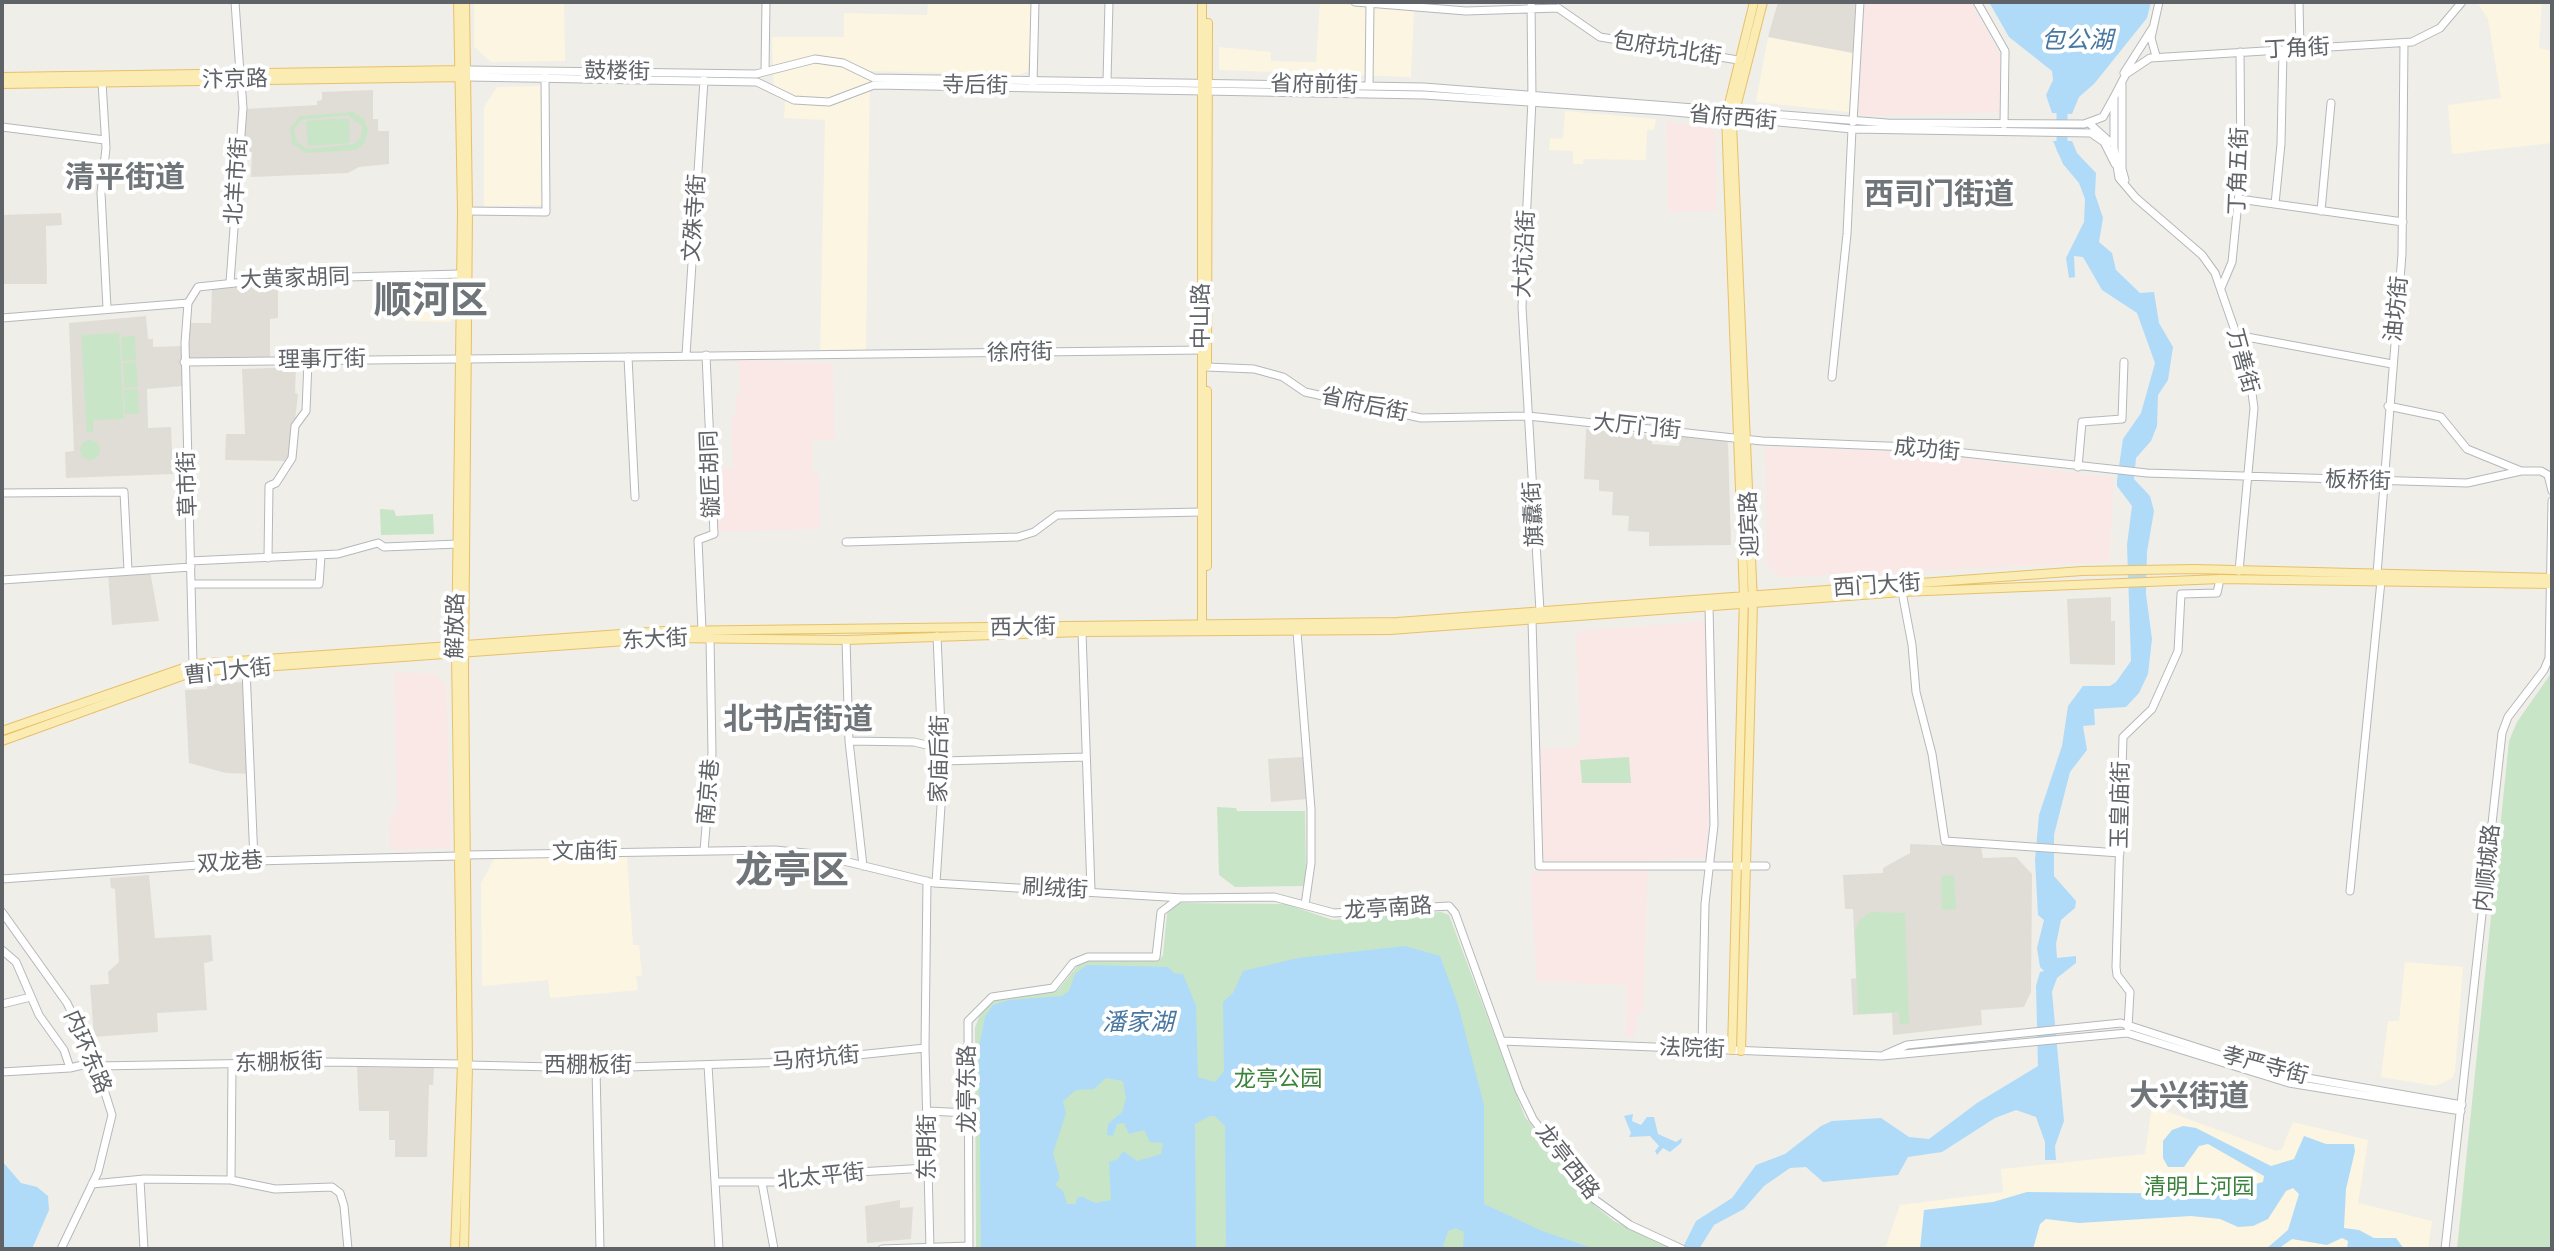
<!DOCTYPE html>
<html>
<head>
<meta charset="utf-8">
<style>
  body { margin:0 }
  #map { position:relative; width:2554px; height:1251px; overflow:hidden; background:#f0eee8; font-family:"PT Sans",sans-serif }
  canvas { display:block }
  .frame { position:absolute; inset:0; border:4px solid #5f6367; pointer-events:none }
</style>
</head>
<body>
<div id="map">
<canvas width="2554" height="1251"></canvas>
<div class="frame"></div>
</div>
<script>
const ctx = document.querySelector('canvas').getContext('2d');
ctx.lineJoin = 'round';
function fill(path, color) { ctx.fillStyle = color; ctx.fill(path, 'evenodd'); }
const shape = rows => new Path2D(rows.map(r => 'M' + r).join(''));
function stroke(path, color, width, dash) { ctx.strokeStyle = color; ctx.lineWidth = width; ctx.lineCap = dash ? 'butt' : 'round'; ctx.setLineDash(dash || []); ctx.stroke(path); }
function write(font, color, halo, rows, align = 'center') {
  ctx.font = font + ' "PT Sans","Noto Sans SC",sans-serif'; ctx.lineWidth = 8; ctx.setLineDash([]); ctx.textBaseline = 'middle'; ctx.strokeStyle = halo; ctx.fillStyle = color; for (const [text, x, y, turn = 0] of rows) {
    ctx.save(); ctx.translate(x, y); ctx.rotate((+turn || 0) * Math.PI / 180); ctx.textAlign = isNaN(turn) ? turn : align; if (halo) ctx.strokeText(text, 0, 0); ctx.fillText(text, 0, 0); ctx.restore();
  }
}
fill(shape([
  [474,2,564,2,565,61,491,62,474,47],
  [928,2,1032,2,1028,71,1019,75,870,71,866,350,820,351,825,120,784,118,785,101,774,96,772,37,844,37,844,13,927,15],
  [1320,2,1414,10,1411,77,1219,70,1219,47,1271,52,1271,61,1316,62],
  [2477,2,2542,2,2539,48,2552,51,2552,143,2452,154,2448,105,2501,98,2488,19],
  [1768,37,1853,53,1849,112,1756,102],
  [542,86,546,195,543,205,484,206,484,107,497,87],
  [1565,111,1656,119,1654,130,1647,130,1646,160,1584,159,1583,164,1573,164,1573,151,1549,150,1550,138,1563,139],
  [451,293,451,322,405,321,407,294],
  [627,857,633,945,639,945,642,975,636,976,638,990,550,998,548,980,482,986,481,883,494,859],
  [2405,962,2463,967,2455,1072,2452,1078,2436,1086,2381,1077,2388,1021,2399,1021],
  [2152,1106,2276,1151,2282,1149,2293,1122,2368,1140,2358,1203,2432,1221,2428,1249,1885,1249,1900,1205,2003,1192,2001,1169,2145,1154]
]), '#fcf5e1');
fill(shape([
  [1778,2,1856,2,1853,53,1768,37],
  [373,90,373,119,378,119,378,131,389,131,389,164,359,167,348,173,251,177,252,152,242,152,245,109,317,105,317,101,322,100,322,92],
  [61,213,62,225,46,226,47,284,2,284,2,215],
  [278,281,278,318,270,319,270,359,188,360,189,323,211,323,212,285],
  [146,316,148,339,153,339,153,347,183,346,183,386,147,389,148,428,171,427,173,474,66,478,65,452,74,451,69,323],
  [296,367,295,393,298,394,291,456,286,461,225,460,226,434,245,434,242,369],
  [1586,429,1652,435,1652,444,1679,446,1680,436,1724,439,1728,443,1731,545,1649,546,1649,532,1628,531,1629,516,1612,515,1613,492,1599,491,1599,480,1584,479],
  [150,571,159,621,112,625,108,573],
  [2111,597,2111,621,2115,621,2115,665,2070,664,2067,599],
  [244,682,251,774,226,773,189,763,185,690,207,689,208,684],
  [1303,757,1307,799,1271,802,1268,759],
  [1910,844,1981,847,1983,858,2016,857,2032,874,2031,992,2024,1007,1981,1010,1982,1025,1893,1035,1892,1013,1853,1015,1851,979,1856,978,1853,909,1845,909,1843,875,1883,873,1883,868,1910,853],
  [149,875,155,938,211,935,213,961,204,963,207,1010,157,1013,158,1032,94,1037,90,985,109,984,108,972,119,962,115,889,111,888,110,878],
  [357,1067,434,1068,433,1085,429,1085,427,1157,395,1157,395,1140,389,1140,389,1111,359,1111],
  [900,1200,900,1208,913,1207,911,1239,867,1243,865,1206]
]), '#e0ddd6');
fill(shape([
  [1864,2,1970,2,2001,56,1999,112,1863,116,1856,112],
  [1666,121,1715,129,1717,211,1668,212],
  [739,360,833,363,835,439,812,440,813,475,819,475,820,529,715,532,713,469,733,468,731,414,736,414,735,396,740,395],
  [1765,447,1936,452,1937,455,2114,478,2109,562,1782,577,1767,566],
  [1706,621,1711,773,1706,858,1648,860,1643,1010,1636,1016,1635,1037,1626,1037,1627,985,1537,981,1530,874,1540,873,1540,749,1580,747,1576,631],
  [394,672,434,674,446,684,451,848,390,850,389,823,397,807]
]), '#fae8e7');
fill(shape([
  [353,112,364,119,368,130,365,142,356,150,306,153,292,144,290,128,300,116],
  [348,115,362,126,361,138,354,144,307,149,297,142,294,130,301,120],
  [334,119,349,119,350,143,308,146,306,121],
  [119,333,124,419,93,420,93,432,87,432,81,335],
  [135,336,136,360,122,361,121,337],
  [136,362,138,387,124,388,123,363],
  [138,389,139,414,125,414,124,390],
  '80 450a10 10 0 1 1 20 0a10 10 0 1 1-20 0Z',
  [380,509,394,510,396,516,433,514,434,534,381,535],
  [2552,672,2552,1249,2457,1249,2509,741,2517,722],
  [1629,757,1631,783,1582,783,1580,760],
  [1217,807,1236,808,1237,811,1305,811,1306,879,1303,886,1235,887,1219,875],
  [1954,875,1956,909,1942,910,1941,876],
  [1177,903,1285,904,1333,920,1441,912,1449,915,1525,1117,1595,1206,1614,1221,1670,1249,976,1249,975,1028,982,1008,997,998,1057,991,1078,965,1086,960,1159,961,1163,955,1167,914],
  [1871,912,1905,913,1909,1024,1900,1024,1899,1012,1858,1014,1855,931,1860,919]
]), '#c8e5c7');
fill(shape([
  [1989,2,2151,2,2147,18,2094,84,2079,97,2072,114,2052,113,2046,95,2053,80,2052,71,2009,37],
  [2053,141,2072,141,2077,153,2096,173,2095,194,2103,218,2099,242,2112,253,2116,270,2140,293,2154,292,2159,323,2173,347,2168,380,2158,395,2157,426,2151,441,2136,458,2134,479,2150,496,2154,511,2147,552,2146,594,2152,639,2148,674,2139,693,2126,707,2094,709,2095,725,2083,726,2087,750,2070,772,2054,835,2054,876,2076,901,2075,908,2061,920,2056,944,2057,958,2076,956,2076,963,2057,978,2052,992,2064,1121,2055,1146,2056,1160,2045,1160,2045,1142,2036,1117,2016,1110,1995,1118,1942,1152,1908,1157,1898,1175,1823,1182,1806,1167,1790,1168,1764,1186,1744,1209,1714,1225,1699,1249,1682,1249,1696,1221,1732,1198,1756,1165,1785,1154,1821,1126,1832,1121,1881,1118,1909,1137,1929,1139,1977,1103,2038,1066,2036,986,2040,972,2044,971,2040,967,2037,948,2044,920,2038,915,2035,860,2039,815,2062,746,2068,706,2083,686,2110,686,2116,682,2131,661,2127,545,2132,506,2117,486,2117,480,2123,439,2141,413,2155,363,2137,313,2102,290,2083,257,2074,256,2075,277,2069,278,2066,258,2084,222,2085,199,2079,183,2063,164],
  [1405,946,1440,956,1458,1005,1484,1105,1484,1204,1542,1231,1595,1249,1463,1249,1464,1232,1456,1228,1448,1231,1442,1249,1226,1249,1225,1126,1215,1116,1210,1116,1195,1124,1196,1249,981,1249,979,1047,985,1017,993,1005,1009,1000,1062,996,1069,991,1075,974,1087,965,1168,967,1174,973,1183,974,1196,1006,1198,1077,1215,1082,1224,1071,1223,1002,1233,993,1243,971,1298,958],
  [1106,1078,1123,1081,1126,1099,1122,1112,1108,1124,1107,1135,1113,1136,1117,1124,1124,1123,1129,1134,1144,1130,1150,1142,1163,1143,1161,1154,1137,1161,1123,1151,1118,1159,1109,1162,1111,1200,1095,1203,1083,1197,1078,1197,1075,1204,1067,1204,1063,1191,1055,1185,1060,1178,1053,1153,1066,1113,1063,1101,1076,1090,1094,1089],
  [1633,1114,1632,1121,1641,1125,1647,1117,1654,1117,1658,1134,1676,1142,1682,1138,1681,1143,1670,1152,1663,1148,1657,1155,1655,1151,1659,1146,1650,1136,1629,1137,1631,1133,1624,1116],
  [2183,1126,2196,1128,2271,1166,2294,1159,2304,1136,2326,1144,2354,1144,2355,1151,2346,1189,2344,1228,2359,1230,2374,1238,2396,1238,2404,1249,2347,1249,2348,1241,2342,1238,2327,1245,2292,1239,2278,1249,2266,1249,2288,1230,2299,1194,2293,1188,2286,1191,2268,1219,2253,1226,2238,1227,2220,1219,2191,1216,2079,1223,2046,1219,2040,1224,2033,1249,1920,1249,1924,1210,1993,1202,2027,1192,2219,1194,2263,1182,2264,1176,2208,1144,2199,1146,2184,1167,2168,1167,2163,1158,2163,1141,2172,1130],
  [2,1161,21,1183,37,1187,48,1196,49,1210,32,1249,2,1249]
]), '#afdbf9');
stroke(shape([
  [2062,102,2062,149,2066,154]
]), '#afdbf9', 11);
const minor = shape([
  [235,2,240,73],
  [1355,2,1466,11,1558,8],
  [1531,2,1532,100,1522,307,1540,611],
  [1977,2,2005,51,2004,125],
  [2299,2,2300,49],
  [1558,8,1600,37,1738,60],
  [2156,56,2151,38,2159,2],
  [468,70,756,74,815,59,843,63,874,78,1424,87,1887,123,2084,124,2103,117,2114,97],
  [765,71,766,2],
  [2124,73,2152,29],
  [468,77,757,82,794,100,829,102,874,85,1424,95,1664,111,1852,129,2091,133,2104,142,2115,164],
  [1107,81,1109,2],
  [102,82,106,148,101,193,107,308],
  [1033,84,1035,2],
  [2122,85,2122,169,2125,180],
  [1369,86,1370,3],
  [1853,122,1860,2],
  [2090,124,2110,142],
  [2,127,105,140],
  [2239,199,2403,222],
  [2275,204,2281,144,2283,50],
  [468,211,546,212,545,77],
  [2321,211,2331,103],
  [230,282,243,108,241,80],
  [2221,288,2232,262,2241,172,2240,52],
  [2,318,188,303],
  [2236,335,2392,364],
  [686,355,704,80],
  [628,357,635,497],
  [466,359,1202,350],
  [184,362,460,359],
  [1207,367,1254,369,1283,377,1305,392,1421,418,1528,416,1762,441,1910,447,2147,473,2467,483,2521,471,2541,471,2548,475,2552,491],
  [1832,377,1847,234,1852,129],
  [2388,406,2441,417,2467,449,2521,471],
  [2078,467,2082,422,2122,419,2124,362],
  [2,493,124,492,128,570],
  [846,542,1018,537,1034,532,1057,515,1201,512],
  [268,558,269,486,276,483,292,458,295,426,306,411,308,361],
  [190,561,338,554,378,543,384,547,458,544],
  [2239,571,2254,408,2249,371,2215,273,2202,255,2136,198,2119,178,2114,148,2114,97,2126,74,2150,58,2412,42,2440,28,2462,2],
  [2377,574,2402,254,2404,43],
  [2,580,191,567],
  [191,584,319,584,321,556],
  [1902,592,1912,645,1916,692,1932,754,1945,841,2120,853],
  [1532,620,1539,866,1766,866],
  [702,630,698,540,714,534,706,355],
  [1082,632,1091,890],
  [1297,632,1311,809,1311,863,1305,905],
  [846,640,849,741,863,866],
  [193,664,185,343,188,303,198,287,272,279,461,274],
  [246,669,254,861],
  [849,741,914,742,943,749],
  [943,761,1086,757],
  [704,851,712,753,710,638],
  [466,855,775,850,815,854,934,883,1183,898,1274,897,1334,913,1449,906,1455,913,1519,1090,1533,1119,1594,1199,1630,1225,1682,1249],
  [2,879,254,861,459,856],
  [927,881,925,1048,930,1249],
  [936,883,943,775,937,636],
  [2350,891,2381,581],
  [2,912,67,1003,94,1058,112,1115,98,1172,61,1249],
  [2,950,16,962,39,1015,64,1050,70,1068],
  [2,1004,31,997],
  [2128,1027,2130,992,2117,975,2116,967,2123,737,2152,709,2178,651,2181,594,2217,593,2220,579],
  [1502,1041,1882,1056,2127,1033,2289,1083,2461,1111],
  [1702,1049,1705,904,1714,825,1709,607],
  [1884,1055,1907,1045,2121,1023,2273,1072,2462,1105],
  [468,1065,596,1068,790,1062,925,1048],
  [708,1065,719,1249],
  [97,1066,327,1062,462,1064],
  [596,1068,600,1249],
  [2,1072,70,1068,95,1062],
  [928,1111,968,1113],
  [140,1180,144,1249],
  [231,1180,232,1065],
  [716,1182,784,1182,841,1173,927,1168],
  [762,1183,774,1249],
  [92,1184,144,1179,231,1180,275,1189,332,1187,340,1193,344,1206,348,1249],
  [882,1249,969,1246],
  [969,1249,968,1021,992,997,1053,988,1073,963,1088,957,1156,957,1161,912,1177,900],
  [2445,1249,2502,733,2508,717,2544,670,2549,658,2552,501]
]);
const major = shape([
  [1202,2,1202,629],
  [2,77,463,70],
  [2,84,465,77],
  [1207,366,1208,23],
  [1207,391,1207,566],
  [2,731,195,664,664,631,1397,622,2082,571,2195,569,2552,578],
  [2,741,193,672,668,638,846,640,1082,632,1390,630,1902,592,2220,579,2552,584],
  [1732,1050,1744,596,1726,116,1754,2],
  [1741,1051,1753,603,1732,123,1763,2],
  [455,1249,462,1064,456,654,462,211,458,2],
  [464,1249,468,1065,464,676,468,211,465,2]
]);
stroke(minor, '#b5b8bb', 9);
stroke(major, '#e8c069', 10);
stroke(minor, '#fff', 7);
stroke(major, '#faecb3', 8);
write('22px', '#5f6367', '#fff', [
  ["包府坑北街",1667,49,9],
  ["丁角街",2297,49,-3],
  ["鼓楼街",617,72,1],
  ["汴京路",235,80,-1],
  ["省府前街",1314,85,1],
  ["寺后街",975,86,1],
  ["省府西街",1733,118,5],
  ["丁角五街",2239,171,-88],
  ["北羊市街",237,181,-86],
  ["文殊寺街",695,218,-86],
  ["大坑沿街",1525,254,-87],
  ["大黄家胡同",295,279,-2],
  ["油坊街",2397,309,-84],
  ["中山路",1202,316,-90],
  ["徐府街",1020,353,-1],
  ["理事厅街",322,360,-1],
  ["万善街",2242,361,75],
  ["省府后街",1364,405,12],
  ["大厅门街",1637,427,6],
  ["成功街",1927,450,5],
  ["镟匠胡同",711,474,-92],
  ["板桥街",2358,481,2],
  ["草市街",188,484,-92],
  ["旗纛街",1534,514,-93],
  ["迎宾路",1750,524,-92],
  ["西门大街",1877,586,-4],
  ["解放路",456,626,-89],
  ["西大街",1023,628,-1],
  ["东大街",655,640,-3],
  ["曹门大街",228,672,-6],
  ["家庙后街",940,759,-89],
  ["南京巷",709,792,-85],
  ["玉皇庙街",2121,805,-89],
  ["文庙街",585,852,-1],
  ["双龙巷",230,863,-4],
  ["内顺城路",2488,868,-84],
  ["刷绒街",1055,889,3],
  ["龙亭南路",1388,909,-4],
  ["法院街",1692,1049,2],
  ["内环东路",87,1052,67],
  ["马府坑街",816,1059,-5],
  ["东棚板街",279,1063,-2],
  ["西棚板街",588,1066],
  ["孝严寺街",2265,1066,15],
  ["龙亭东路",968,1089,-90],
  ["东明街",928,1147,-90],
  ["龙亭西路",1567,1162,52],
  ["北太平街",821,1177,-6]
]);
write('22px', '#3b823c', '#fff', [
  ["龙亭公园",1278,1080],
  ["清明上河园",2199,1188]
]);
write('italic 24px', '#4877a2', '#fff', [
  ["包公湖",2077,41],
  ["潘家湖",1138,1023]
]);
write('bold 30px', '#707579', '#fff', [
  ["清平街道",125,178],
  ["西司门街道",1939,195],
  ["北书店街道",798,720],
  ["大兴街道",2189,1097]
]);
write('bold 38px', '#707579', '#fff', [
  ["顺河区",431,302],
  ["龙亭区",792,872]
]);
</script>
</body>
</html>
